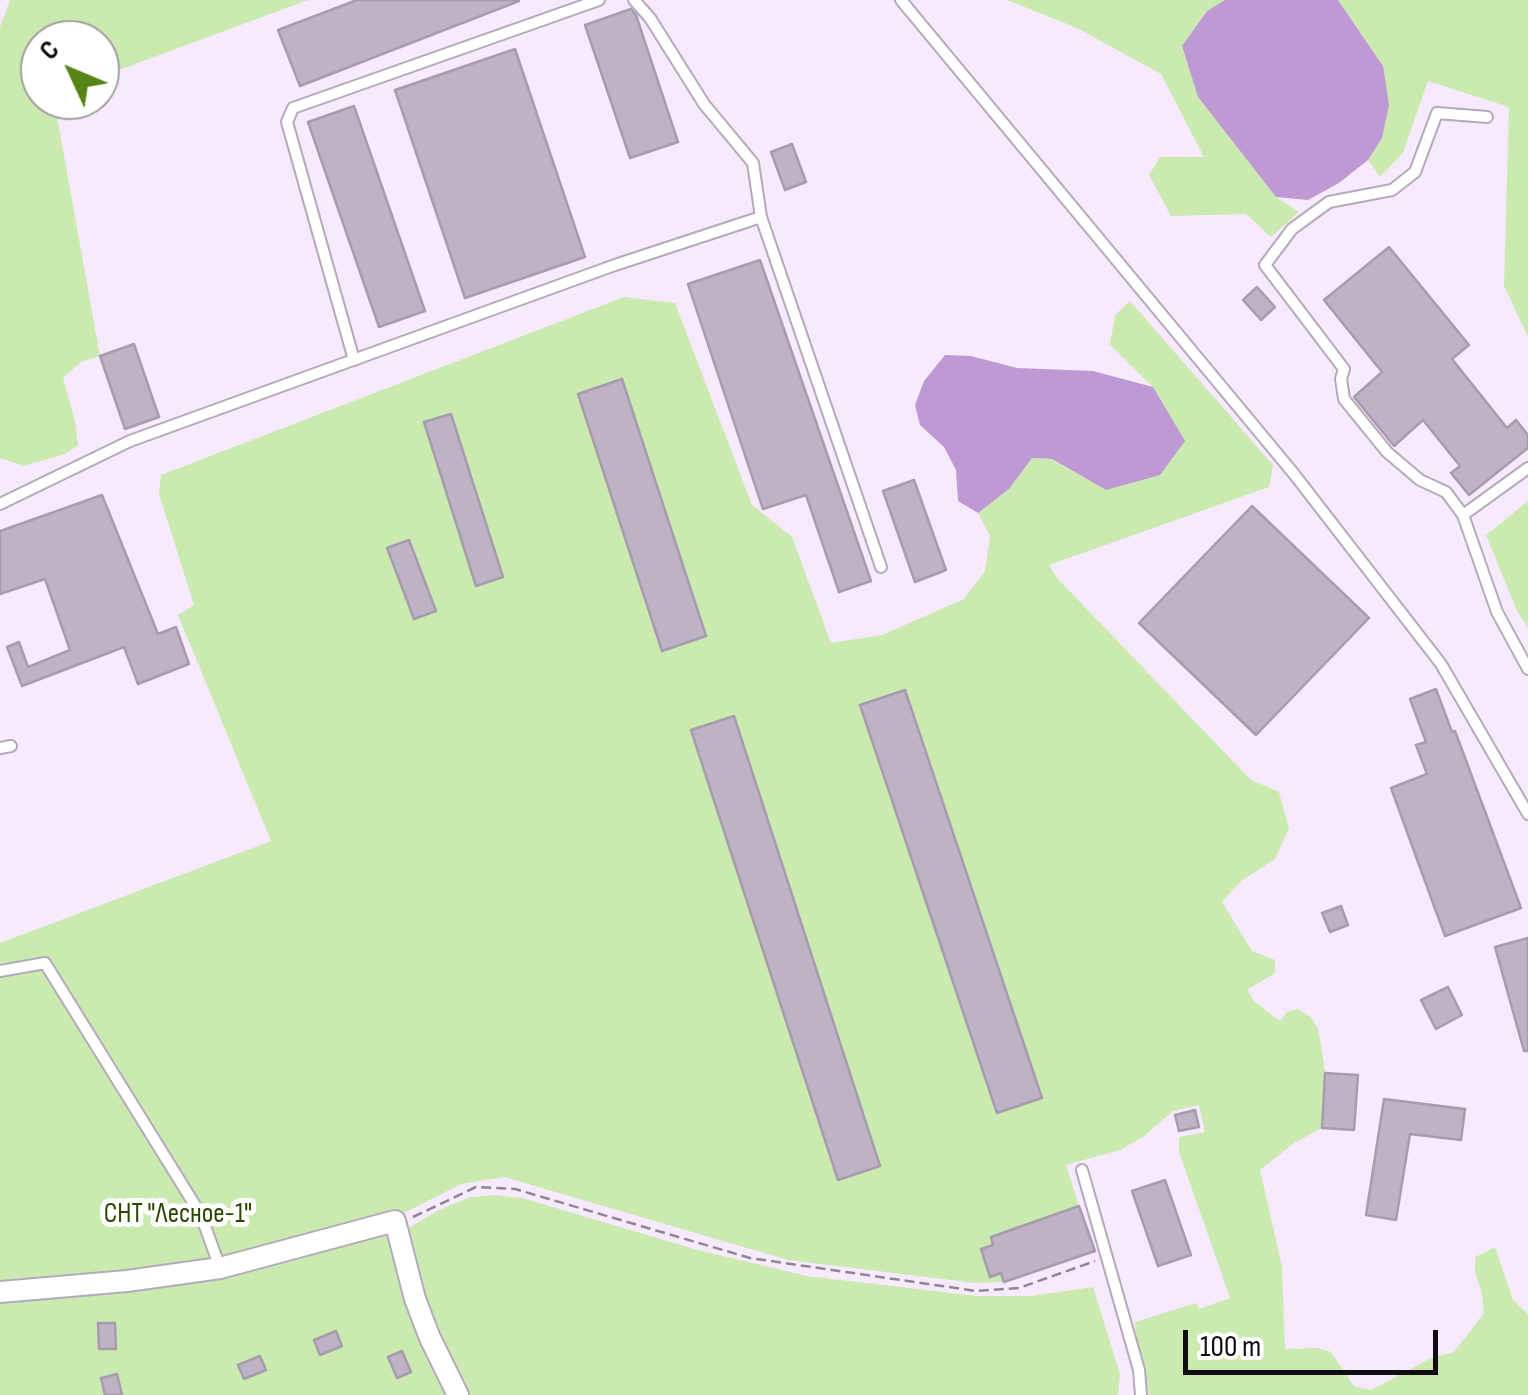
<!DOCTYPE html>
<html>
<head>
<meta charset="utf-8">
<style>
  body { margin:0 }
  #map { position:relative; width:1528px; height:1395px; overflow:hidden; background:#f7eafe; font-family:"Sofia Sans Condensed",sans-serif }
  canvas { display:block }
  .north { position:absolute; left:20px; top:20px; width:100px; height:100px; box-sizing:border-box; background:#fff; border:2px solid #9f9ea0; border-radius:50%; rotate:314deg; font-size:28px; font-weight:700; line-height:40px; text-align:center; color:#100c12 }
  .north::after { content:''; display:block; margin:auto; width:35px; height:45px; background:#568516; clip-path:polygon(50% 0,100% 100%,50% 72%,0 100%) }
  .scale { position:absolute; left:1183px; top:1330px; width:255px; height:45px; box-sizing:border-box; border:5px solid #100c12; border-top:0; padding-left:12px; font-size:30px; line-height:35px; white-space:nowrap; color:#100c12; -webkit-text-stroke:8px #fff; paint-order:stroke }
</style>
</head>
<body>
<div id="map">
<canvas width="1528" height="1395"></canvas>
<div class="north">С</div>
<div class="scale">100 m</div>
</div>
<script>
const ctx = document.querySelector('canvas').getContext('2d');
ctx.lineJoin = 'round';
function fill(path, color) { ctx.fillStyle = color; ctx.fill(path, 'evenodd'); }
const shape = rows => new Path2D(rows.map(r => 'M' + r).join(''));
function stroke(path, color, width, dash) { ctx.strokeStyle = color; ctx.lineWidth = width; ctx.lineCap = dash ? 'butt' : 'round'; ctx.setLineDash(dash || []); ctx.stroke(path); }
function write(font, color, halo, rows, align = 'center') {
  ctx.font = font + ' "Sofia Sans Condensed",sans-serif'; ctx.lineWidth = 10; ctx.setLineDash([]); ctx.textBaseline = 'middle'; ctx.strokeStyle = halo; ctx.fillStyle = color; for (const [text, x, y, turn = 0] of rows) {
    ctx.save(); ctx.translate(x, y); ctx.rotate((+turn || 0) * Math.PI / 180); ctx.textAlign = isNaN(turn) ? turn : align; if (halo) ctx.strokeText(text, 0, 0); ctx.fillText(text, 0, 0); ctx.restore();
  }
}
fill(shape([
  [10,0,308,0,100,77,100,40,40,40,40,100,54,100,100,356,81,362,63,378,75,421,78,446,62,455,23,466,0,458,0,27],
  [1007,0,1225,0,1207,11,1182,46,1198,97,1276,197,1299,212,1271,237,1246,214,1171,216,1149,175,1160,157,1204,157,1161,74,1077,28],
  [1338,0,1528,0,1528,337,1504,286,1509,107,1428,81,1403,153,1380,177,1368,160,1382,138,1383,66],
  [624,297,675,303,752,505,792,537,831,643,882,635,964,599,985,571,990,536,978,513,1009,489,1032,458,1051,459,1106,490,1153,387,1110,345,1115,315,1130,301,1273,465,1269,487,1049,565,1058,579,1251,780,1279,792,1289,828,1275,859,1241,881,1222,902,1252,951,1275,960,1275,973,1247,990,1254,1001,1280,1021,1287,1012,1298,1009,1311,1017,1318,1029,1322,1051,1325,1073,1322,1128,1294,1143,1260,1170,1282,1267,1285,1349,1318,1348,1331,1352,1354,1386,1371,1390,1431,1358,1454,1352,1484,1313,1482,1294,1475,1272,1475,1257,1495,1247,1513,1300,1528,1314,1528,1395,1149,1395,1136,1341,1135,1322,1196,1303,1199,1309,1230,1298,1179,1152,1179,1137,1205,1132,1199,1105,1173,1111,1143,1137,1120,1150,1066,1165,1079,1206,991,1236,993,1245,981,1249,990,1276,1001,1273,1004,1282,975,1283,788,1260,504,1177,461,1184,398,1216,400,1233,439,1210,470,1197,495,1195,522,1198,698,1250,807,1276,977,1296,1031,1296,1093,1287,1120,1374,1118,1395,0,1395,0,943,271,841,178,615,194,605,159,494,161,475],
  [1528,501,1528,628,1517,611,1486,535]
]), '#caeaaf');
fill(shape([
  [1225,0,1338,0,1383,66,1389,105,1382,138,1368,160,1339,183,1308,200,1276,197,1198,97,1182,46,1207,11],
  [945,355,971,356,1017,368,1093,371,1153,387,1185,441,1160,475,1106,490,1052,459,1032,458,1009,489,978,513,958,501,956,470,944,447,920,425,915,405,924,381]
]), '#be99d3');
const building = shape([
  [357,0,519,0,519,1,300,86,278,30,357,0],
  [631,9,636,15,678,142,630,158,585,25,631,9],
  [515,49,585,257,465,298,395,90,515,49],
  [354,106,425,311,379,327,308,122,354,106],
  [792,144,806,182,785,190,771,152,792,144],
  [1389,247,1469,345,1452,359,1507,428,1516,420,1528,435,1528,448,1469,495,1451,473,1460,466,1423,420,1394,446,1354,397,1382,372,1324,300,1389,247],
  [760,260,871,581,839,592,806,495,763,509,688,284,760,260],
  [1257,287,1275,307,1261,320,1243,300,1257,287],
  [134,344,159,417,125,429,100,356,134,344],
  [622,379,706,636,662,651,578,394,622,379],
  [451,414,503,577,476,586,424,422,451,414],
  [914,480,946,570,915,582,883,491,914,480],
  [102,495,158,634,176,627,189,664,138,684,124,647,22,686,7,647,19,642,28,667,70,650,45,579,0,594,0,531,102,495],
  [1252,506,1369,618,1256,735,1139,623,1252,506],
  [409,540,436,611,414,619,387,548,409,540],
  [1436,689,1452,732,1455,731,1521,908,1445,936,1391,788,1427,774,1416,745,1426,742,1410,699,1436,689],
  [905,690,1042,1098,997,1113,860,705,905,690],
  [734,716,880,1166,838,1180,691,730,734,716],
  [1341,906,1348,925,1330,932,1322,913,1341,906],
  [1528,938,1528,1051,1524,1051,1495,947,1528,938],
  [1448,987,1462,1015,1436,1029,1421,1000,1448,987],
  [1325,1073,1358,1075,1354,1130,1322,1128,1325,1073],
  [1384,1099,1465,1109,1461,1140,1410,1134,1396,1220,1366,1215,1384,1099],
  [1195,1110,1199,1127,1179,1131,1175,1115,1195,1110],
  [1165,1180,1191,1255,1158,1266,1132,1191,1165,1180],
  [1079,1206,1095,1251,1004,1282,1001,1273,990,1277,981,1249,993,1245,991,1237,1079,1206],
  [98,1323,115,1323,116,1349,99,1349,98,1323],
  [336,1331,342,1346,320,1355,314,1340,336,1331],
  [402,1351,411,1372,397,1378,388,1357,402,1351],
  [260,1356,266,1370,244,1379,238,1365,260,1356],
  [117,1374,122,1395,105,1395,101,1378,117,1374]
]);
fill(building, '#beb2c5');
stroke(building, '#a79cae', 2.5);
const service = shape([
  [634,0,650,18,704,104,753,163,761,217,881,567],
  [901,0,1294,474,1441,664,1528,814],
  [354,360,287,122,293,108,599,0],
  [1528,468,1463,515,1497,612,1528,669],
  [0,504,130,441,615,265,761,217],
  [1463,515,1446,492,1420,480,1387,452,1344,399,1341,379,1344,369,1265,265,1292,229,1329,202,1392,190,1415,172,1437,113,1487,117],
  [0,748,11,746],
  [0,971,45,963,201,1215,220,1268],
  [1082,1170,1139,1370,1141,1395]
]);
const minor = shape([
  [0,1292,127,1281,220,1268,395,1221,415,1299,430,1338,458,1395]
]);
stroke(service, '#b5aabc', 14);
stroke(minor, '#b5aabc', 24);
stroke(shape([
  [413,1217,476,1187,515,1189,750,1258,976,1291,1019,1288,1095,1261]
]), '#8f8694', 2.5, [10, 5]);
stroke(service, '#fff', 10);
stroke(minor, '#fff', 20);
write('28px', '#2a4701', '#fff', [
  ["СНТ \"Лесное-1\"",178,1215]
]);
</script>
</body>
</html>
